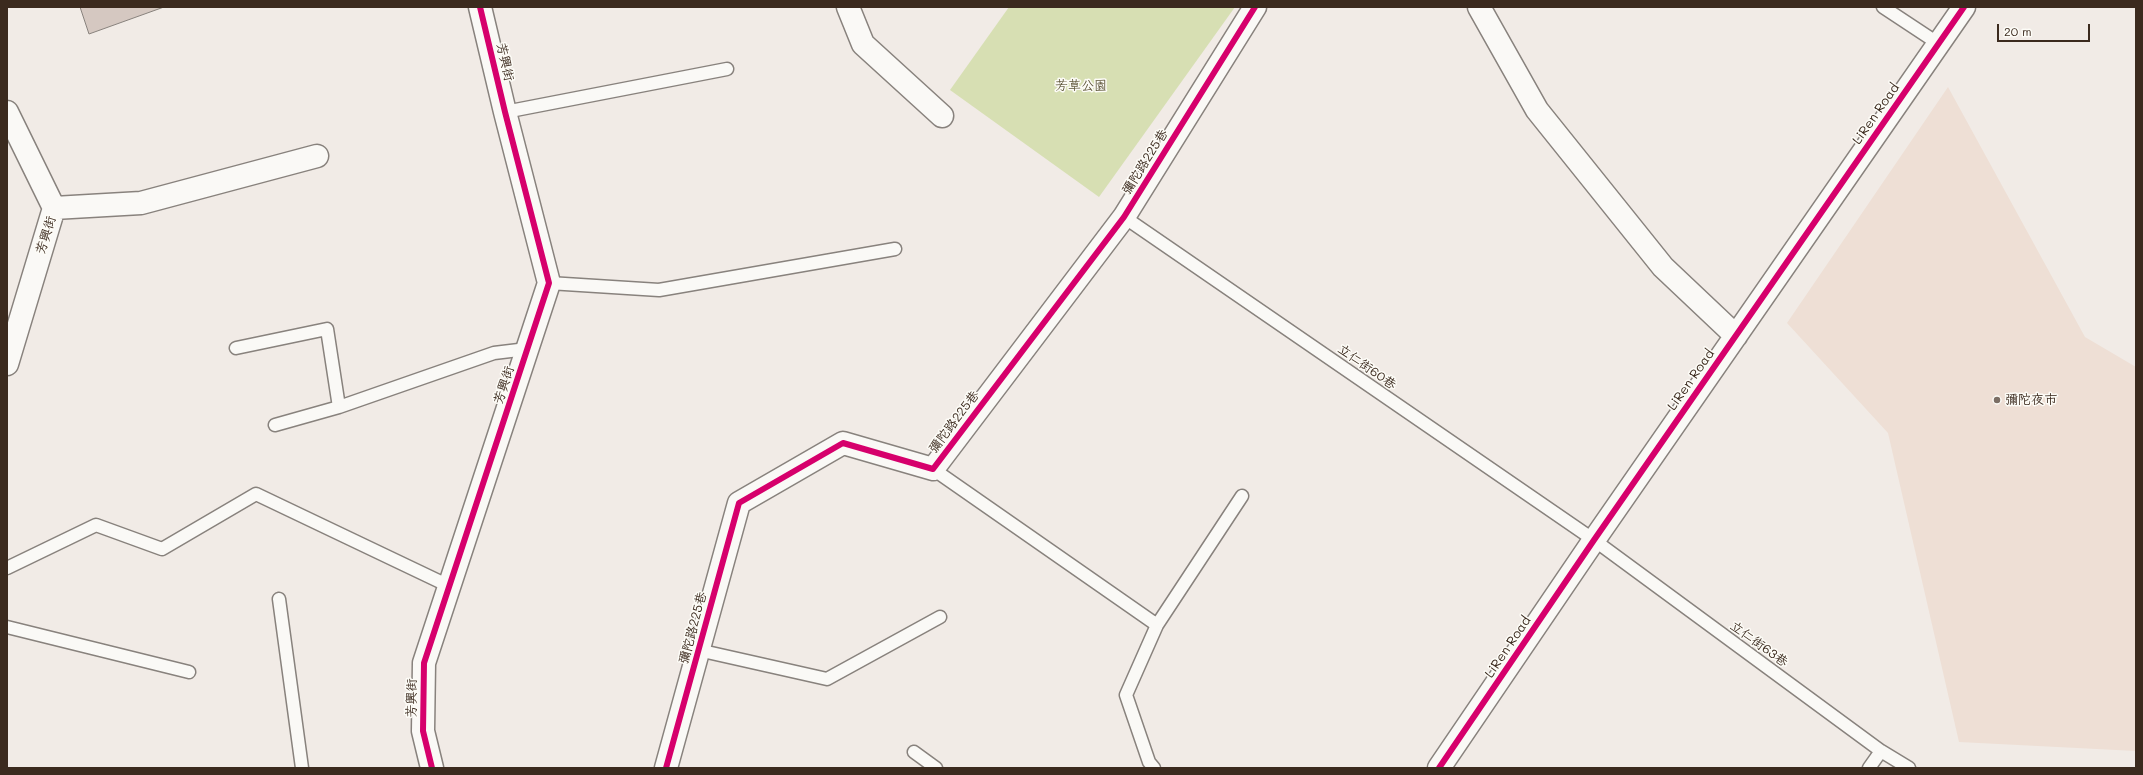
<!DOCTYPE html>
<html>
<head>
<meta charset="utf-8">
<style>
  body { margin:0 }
  #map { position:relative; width:2143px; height:775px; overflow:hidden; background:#f1ebe6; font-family:Mali,sans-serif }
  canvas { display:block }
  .frame { position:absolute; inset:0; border:8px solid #3b2a1e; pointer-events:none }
  .scale { position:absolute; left:1997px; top:24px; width:93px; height:18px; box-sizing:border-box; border:2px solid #3b2a1e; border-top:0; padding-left:5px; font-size:12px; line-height:14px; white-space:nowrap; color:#3b2a1e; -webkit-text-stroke:3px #fdfcf7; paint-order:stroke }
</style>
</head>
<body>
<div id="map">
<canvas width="2143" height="775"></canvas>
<div class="frame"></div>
<div class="scale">20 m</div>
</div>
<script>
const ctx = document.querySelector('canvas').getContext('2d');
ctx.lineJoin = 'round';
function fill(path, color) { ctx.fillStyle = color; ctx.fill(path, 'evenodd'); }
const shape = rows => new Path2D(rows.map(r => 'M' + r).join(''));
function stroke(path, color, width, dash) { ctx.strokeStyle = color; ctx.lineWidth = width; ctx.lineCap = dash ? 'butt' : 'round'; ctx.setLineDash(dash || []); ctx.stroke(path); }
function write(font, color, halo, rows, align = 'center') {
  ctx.font = font + ' Mali,"LXGW WenKai TC",sans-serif'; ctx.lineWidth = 3; ctx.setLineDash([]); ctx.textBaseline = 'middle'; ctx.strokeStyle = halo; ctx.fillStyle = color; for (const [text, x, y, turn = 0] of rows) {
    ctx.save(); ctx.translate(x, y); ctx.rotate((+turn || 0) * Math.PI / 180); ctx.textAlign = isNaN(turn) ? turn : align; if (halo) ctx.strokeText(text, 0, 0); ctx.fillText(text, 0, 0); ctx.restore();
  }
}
fill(shape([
  [1948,87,2085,337,2136,367,2136,751,1959,742,1888,433,1787,323]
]), '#eedfd5');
fill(shape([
  [1009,7,1235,7,1099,197,950,90]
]), '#d7dfb3');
const building = shape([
  [80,7,164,7,89,34,80,7]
]);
fill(building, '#d5c8c1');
stroke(building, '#88827d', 1);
const service = shape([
  [1883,7,1939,44],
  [505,112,727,69],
  [1124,217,1594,540,1881,751,1909,768],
  [549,283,659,290,895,249],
  [236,348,327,329,339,407],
  [275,425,339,407,494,353,527,349],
  [933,469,1157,625],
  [7,568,96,525,162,549,256,494,449,586],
  [279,599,302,768],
  [7,627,189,672],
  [698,650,827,679,940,617],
  [914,752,936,768],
  [1154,768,1149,762,1126,695,1157,625,1242,496],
  [1869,768,1881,751]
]);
const minor = shape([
  [848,7,863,44,942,116],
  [1479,7,1537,110,1663,267,1736,336],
  [7,112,54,208,7,364],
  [54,208,141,203,317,156],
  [432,768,423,731,424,663,549,283,505,112,480,7],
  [666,768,739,503,843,443,933,469,1124,217,1255,7],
  [1439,768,1594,540,1964,7]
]);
stroke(service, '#88827d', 15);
stroke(minor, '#88827d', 25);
stroke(service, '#faf9f6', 12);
stroke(minor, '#faf9f6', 22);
stroke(shape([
  [432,768,423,731,424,663,549,283,505,112,480,7],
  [666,768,739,503,843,443,933,469,1124,217,1255,7],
  [1439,768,1594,540,1964,7]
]), '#d6006c', 6);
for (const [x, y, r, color] of [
  [1997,400,4,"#7b6e64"]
]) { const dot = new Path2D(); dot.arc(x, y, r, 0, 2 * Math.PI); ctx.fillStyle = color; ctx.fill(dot); stroke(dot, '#fdfcf7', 1.5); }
write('13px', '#3b2a1e', '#fdfcf7', [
  ["芳興街",505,62,77],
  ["LiRen Road",1876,114,-55],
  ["彌陀路225巷",1145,162,-58],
  ["芳興街",46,235,-73],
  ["立仁街60巷",1367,367,35],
  ["LiRen Road",1691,380,-55],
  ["芳興街",504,385,-72],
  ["彌陀路225巷",954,422,-53],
  ["彌陀路225巷",693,628,-75],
  ["立仁街63巷",1759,644,36],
  ["LiRen Road",1508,647,-56],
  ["芳興街",412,698,-90]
]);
write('13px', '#5d5539', '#fdfcf7', [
  ["芳草公園",1081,86]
]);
write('13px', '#3b2a1e', '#fdfcf7', [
  ["彌陀夜市",2005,400]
], 'left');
</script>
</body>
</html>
